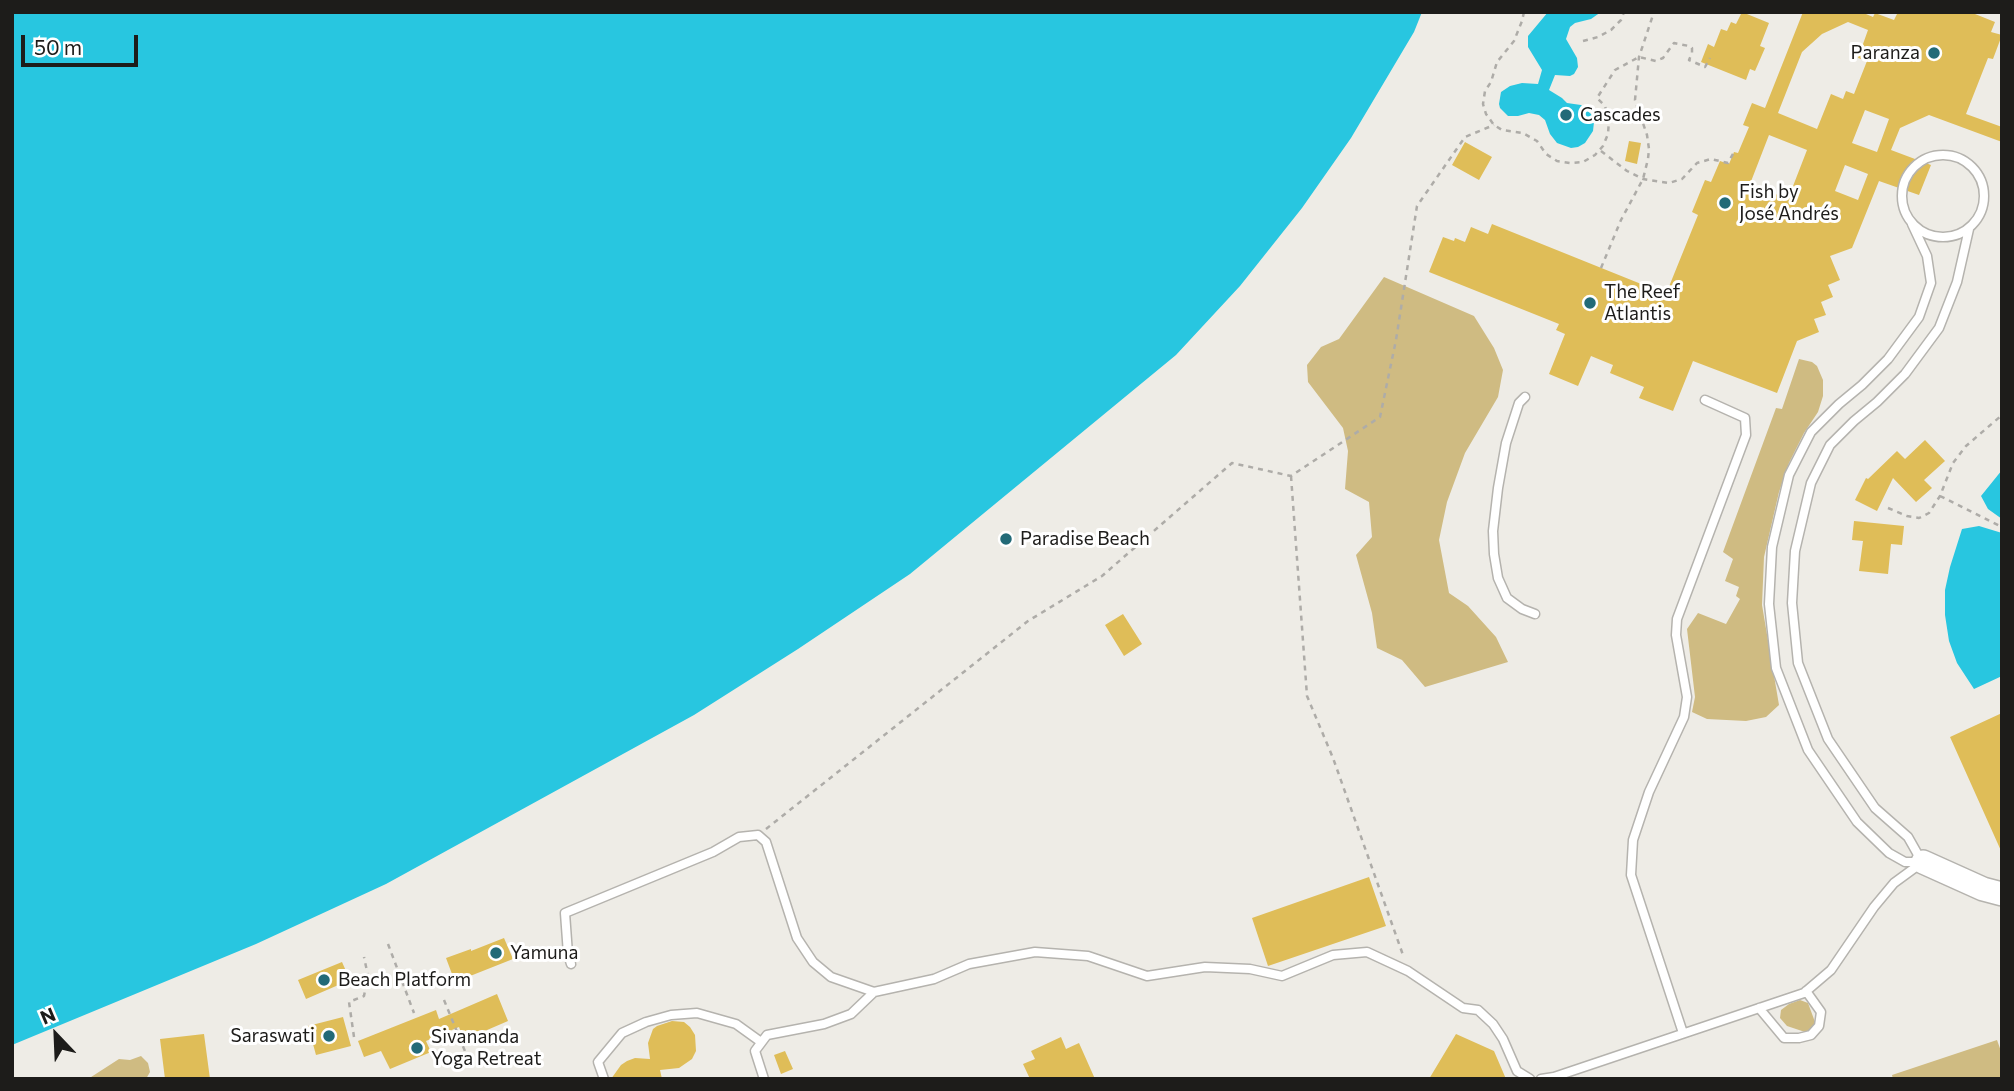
<!DOCTYPE html>
<html>
<head>
<meta charset="utf-8">
<style>
  body { margin:0 }
  #map { position:relative; width:2014px; height:1091px; overflow:hidden; background:#eeece6; font-family:Commissioner,sans-serif }
  canvas { display:block }
  .frame { position:absolute; inset:0; border:14px solid #1d1c1a; pointer-events:none }
  .north { position:absolute; left:21px; top:1000px; width:70px; height:70px; -webkit-text-stroke:5px #fff; paint-order:stroke; rotate:337deg; font-size:19px; font-weight:700; line-height:28px; text-align:center; color:#1d1c1a }
  .north::after { content:''; display:block; margin:auto; width:24px; height:32px; background:#1d1c1a; clip-path:polygon(50% 0,100% 100%,50% 72%,0 100%) }
  .scale { position:absolute; left:21px; top:35px; width:117px; height:32px; box-sizing:border-box; border:4px solid #1d1c1a; border-top:0; padding-left:9px; font-size:21px; line-height:24px; white-space:nowrap; color:#1d1c1a; -webkit-text-stroke:5px #fff; paint-order:stroke }
</style>
</head>
<body>
<div id="map">
<canvas width="2014" height="1091"></canvas>
<div class="frame"></div>
<div class="north">N</div>
<div class="scale">50 m</div>
</div>
<script>
const ctx = document.querySelector('canvas').getContext('2d');
ctx.lineJoin = 'round';
function fill(path, color) { ctx.fillStyle = color; ctx.fill(path, 'evenodd'); }
const shape = rows => new Path2D(rows.map(r => 'M' + r).join(''));
function stroke(path, color, width, dash) { ctx.strokeStyle = color; ctx.lineWidth = width; ctx.lineCap = dash ? 'butt' : 'round'; ctx.setLineDash(dash || []); ctx.stroke(path); }
function write(font, color, halo, rows, align = 'center') {
  ctx.font = font + ' Commissioner,sans-serif'; ctx.lineWidth = 6; ctx.setLineDash([]); ctx.textBaseline = 'middle'; ctx.strokeStyle = halo; ctx.fillStyle = color; for (const [text, x, y, turn = 0] of rows) {
    ctx.save(); ctx.translate(x, y); ctx.rotate((+turn || 0) * Math.PI / 180); ctx.textAlign = isNaN(turn) ? turn : align; if (halo) ctx.strokeText(text, 0, 0); ctx.fillText(text, 0, 0); ctx.restore();
  }
}
fill(shape([
  [1384,277,1474,316,1494,348,1503,370,1498,397,1465,453,1447,502,1439,540,1449,593,1468,606,1496,637,1508,662,1425,687,1402,660,1377,648,1372,613,1356,555,1372,537,1369,502,1345,489,1348,451,1343,428,1308,382,1307,365,1321,347,1339,339],
  [1799,359,1812,362,1817,366,1823,380,1823,396,1818,412,1804,433,1789,463,1779,492,1764,557,1762,605,1779,705,1766,717,1746,721,1707,719,1692,712,1695,697,1687,629,1698,613,1726,624,1740,599,1736,596,1739,587,1725,581,1733,559,1723,552,1776,408,1782,409],
  [1800,1000,1808,1003,1815,1022,1814,1028,1808,1033,1787,1026,1780,1018,1781,1010,1789,1004],
  [1997,1040,2002,1054,2002,1079,1893,1079,1892,1075],
  [141,1056,148,1063,150,1072,146,1079,88,1079,119,1059,130,1060]
]), '#cfbb82');
fill(shape([
  [12,12,1422,12,1414,32,1351,138,1302,208,1240,286,1176,355,910,574,798,649,694,715,386,884,256,944,12,1045],
  [1548,12,1601,12,1591,19,1575,23,1570,27,1566,39,1577,58,1578,67,1574,74,1570,76,1555,75,1549,90,1562,98,1567,103,1581,105,1591,114,1594,122,1593,131,1585,143,1578,147,1571,148,1557,143,1550,134,1545,120,1539,115,1529,113,1518,116,1508,116,1500,108,1499,104,1501,92,1510,86,1522,83,1538,84,1542,70,1528,47,1528,36],
  [2002,470,2002,519,1988,509,1981,496],
  [1979,526,2002,533,2002,676,1974,689,1957,663,1949,641,1945,615,1945,590,1950,567,1962,529]
]), '#28c6e0');
fill(shape([
  [1742,12,1769,23,1760,46,1765,48,1755,71,1750,69,1746,80,1701,62,1708,44,1714,47,1721,29,1727,31,1731,22,1736,24],
  [1803,12,1871,12,1866,14,1873,17,1875,13,1894,20,1898,12,1970,12,1995,22,1991,32,2002,35,1993,59,1988,58,1966,114,2002,127,2002,142,1929,115,1900,128,1891,150,1931,165,1919,195,1879,181,1852,248,1830,256,1840,280,1828,285,1833,297,1821,302,1826,315,1814,319,1819,332,1797,341,1777,393,1693,361,1673,411,1639,398,1644,387,1610,373,1613,365,1591,356,1578,386,1549,374,1565,334,1556,330,1559,324,1429,272,1443,237,1454,241,1455,238,1465,242,1471,227,1488,234,1492,224,1666,294,1698,215,1692,212,1705,180,1711,182,1720,161,1729,164,1734,152,1738,153,1749,127,1743,125,1752,103,1765,108],
  [1848,22,1868,30,1858,58,1867,61,1854,94,1846,91,1843,99,1831,94,1817,129,1778,113,1802,52,1822,34],
  [1865,110,1889,119,1877,152,1852,143],
  [1769,135,1807,150,1788,199,1750,184],
  [1845,165,1868,174,1858,200,1835,191],
  [1629,141,1641,143,1637,164,1625,161],
  [1465,142,1492,157,1479,180,1452,165],
  [1925,440,1945,461,1924,480,1932,488,1916,502,1893,478,1877,511,1855,500,1866,478,1868,479,1897,451,1905,459],
  [1854,521,1904,526,1902,545,1891,544,1888,574,1859,571,1863,541,1852,540],
  [1123,614,1142,644,1124,656,1105,625],
  [2002,713,2002,853,1950,737],
  [1369,877,1386,926,1268,966,1252,918],
  [504,938,513,959,455,982,446,958,471,949,471,951],
  [342,962,350,980,306,999,298,980],
  [497,994,508,1021,464,1040,459,1027,426,1041,431,1052,390,1069,381,1051,364,1057,358,1041,436,1010,439,1019],
  [343,1017,351,1046,316,1055,308,1026],
  [672,1021,684,1022,690,1027,695,1035,696,1051,692,1059,679,1068,660,1070,662,1079,611,1079,621,1065,627,1061,635,1058,650,1059,648,1043,653,1029,657,1026],
  [204,1034,210,1079,165,1079,160,1039],
  [1456,1034,1494,1051,1506,1079,1429,1079],
  [1061,1037,1066,1049,1079,1043,1095,1079,1030,1079,1023,1064,1035,1059,1031,1051],
  [785,1051,793,1069,781,1074,774,1055]
]), '#dfbd58');
const lane = shape([
  '1902 196a41 41 0 1 1 82 0a41 41 0 1 1-82 0Z',
  [1912,224,1927,256,1931,283,1919,317,1888,359,1862,385,1839,404,1811,432,1789,475,1772,547,1769,604,1776,668,1808,750,1857,822,1889,853,1905,862,1920,862],
  [1525,397,1519,403,1506,443,1498,488,1493,531,1494,554,1498,578,1507,598,1522,609,1535,614],
  [1921,860,1908,837,1875,808,1828,739,1798,663,1792,603,1795,551,1811,483,1830,445,1854,421,1877,402,1905,374,1939,328,1957,282,1969,229],
  [571,964,568,954,565,913,713,852,739,837,758,835,766,842,797,938,813,962,831,977,874,992],
  [1759,1008,1784,1038,1799,1038,1811,1035,1819,1026,1821,1012,1806,991],
  [1683,1033,1631,875,1633,840,1649,792,1684,717,1687,697,1676,635,1677,619,1746,435,1745,418,1705,400],
  [604,1079,598,1062,622,1033,646,1022,671,1015,697,1013,736,1024,761,1042],
  [764,1079,755,1051,767,1035,824,1024,851,1014,874,992,934,979,969,964,1035,952,1088,956,1147,976,1205,967,1250,969,1282,976,1333,955,1367,952,1408,971,1463,1008,1478,1010,1493,1024,1503,1039,1517,1071,1530,1079],
  [1541,1079,1554,1077,1804,993,1831,970,1874,907,1894,883,1920,864]
]);
const secondary = shape([
  [1923,862,1983,889,2002,894]
]);
stroke(lane, '#b5b3ae', 11);
stroke(secondary, '#b5b3ae', 26);
stroke(shape([
  [1524,12,1522,21,1514,41,1497,62,1491,82,1485,91,1483,104,1486,114,1494,125,1502,130,1523,133,1537,141,1546,154,1557,161,1570,163,1583,162,1595,155,1603,146,1608,134,1609,120,1605,106,1597,98,1615,70,1639,57,1656,61,1663,58,1674,43,1689,46,1692,48,1692,53,1689,60,1705,67,1710,58],
  [1583,41,1598,37,1611,30,1621,20,1624,12],
  [1601,151,1627,171,1643,179,1669,183,1682,179,1697,163,1711,159,1728,163,1734,152],
  [1601,268,1621,220,1643,179,1648,159,1649,149,1647,135,1635,100,1639,57,1654,12],
  [1291,476,1307,696,1333,758,1403,955],
  [1940,496,2002,527],
  [1888,508,1907,516,1919,518,1929,513,1940,496,1953,463,1966,446,2002,415],
  [766,829,1028,621,1102,576,1232,463,1291,476,1380,417,1396,340,1417,206,1465,137,1494,125],
  [388,944,414,1013],
  [444,1000,469,1061],
  [354,1037,349,1002,364,996,368,976,364,957]
]), '#aeaca8', 2.5, [5, 5]);
stroke(lane, '#fff', 8);
stroke(secondary, '#fff', 23);
for (const [x, y, r, color] of [
  [1934,53,7,"#226a77"],
  [1566,115,7,"#226a77"],
  [1725,203,7,"#226a77"],
  [1590,303,7,"#226a77"],
  [1006,539,7,"#226a77"],
  [496,953,7,"#226a77"],
  [324,980,7,"#226a77"],
  [329,1036,7,"#226a77"],
  [417,1048,7,"#226a77"]
]) { const dot = new Path2D(); dot.arc(x, y, r, 0, 2 * Math.PI); ctx.fillStyle = color; ctx.fill(dot); stroke(dot, '#fff', 2.5); }
write('19px', '#1d1c1a', '#fff', [
  ["Paranza",1920,53,"right"],
  ["Cascades",1580,115],
  ["Fish by",1739,192],
  ["José Andrés",1739,214],
  ["The Reef",1604,292],
  ["Atlantis",1604,314],
  ["Paradise Beach",1020,539],
  ["Yamuna",510,953],
  ["Beach Platform",338,980],
  ["Saraswati",315,1036,"right"],
  ["Sivananda",431,1037],
  ["Yoga Retreat",431,1059]
], 'left');
</script>
</body>
</html>
